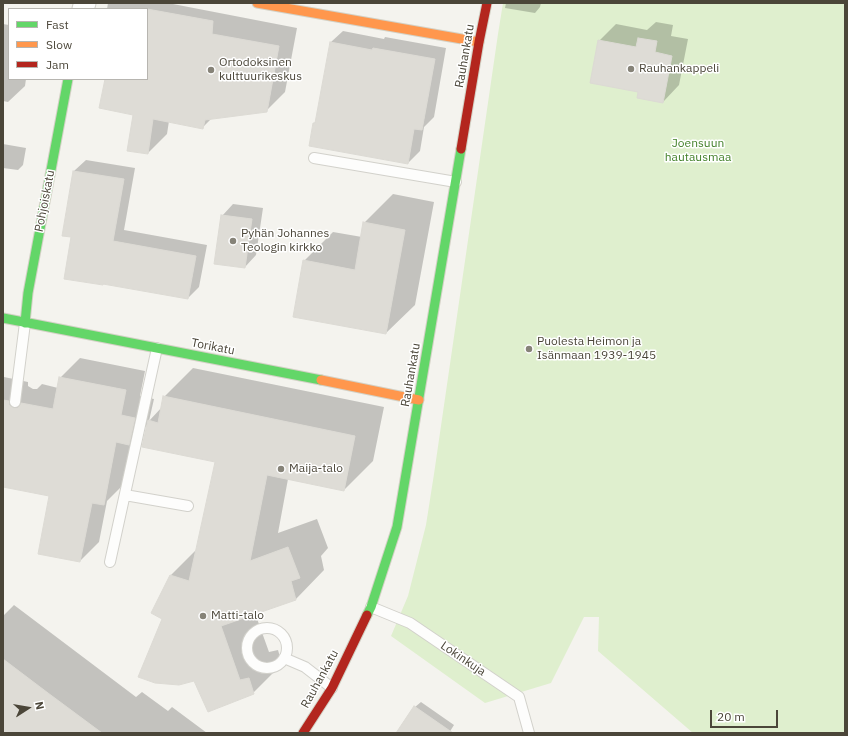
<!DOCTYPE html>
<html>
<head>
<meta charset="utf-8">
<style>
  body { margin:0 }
  #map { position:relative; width:848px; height:736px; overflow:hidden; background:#f4f3ee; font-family:"IBM Plex Sans",sans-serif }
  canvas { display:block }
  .frame { position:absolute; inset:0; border:4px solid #4b4639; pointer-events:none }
  .legend { position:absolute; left:8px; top:8px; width:140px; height:72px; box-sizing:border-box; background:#fff; border:1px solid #b7b5b0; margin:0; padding:5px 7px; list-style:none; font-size:12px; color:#4b4639 }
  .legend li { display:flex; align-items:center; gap:8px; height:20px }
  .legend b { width:20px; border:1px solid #b7b5b0 }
  .north { position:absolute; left:8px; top:688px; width:40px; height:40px; -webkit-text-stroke:3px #fff; paint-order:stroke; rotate:78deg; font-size:11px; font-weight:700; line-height:16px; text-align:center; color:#4b4639 }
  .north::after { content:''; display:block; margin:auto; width:14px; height:18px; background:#4b4639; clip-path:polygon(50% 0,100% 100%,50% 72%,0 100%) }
  .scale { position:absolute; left:710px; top:710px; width:68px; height:18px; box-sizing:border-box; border:2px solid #4b4639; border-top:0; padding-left:5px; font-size:12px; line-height:14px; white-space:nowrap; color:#4b4639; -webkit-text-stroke:3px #fff; paint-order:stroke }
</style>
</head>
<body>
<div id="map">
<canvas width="848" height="736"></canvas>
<div class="frame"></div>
<ul class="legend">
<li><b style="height:5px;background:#63d668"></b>Fast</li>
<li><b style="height:5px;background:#ff974d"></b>Slow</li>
<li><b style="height:5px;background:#b3261e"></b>Jam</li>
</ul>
<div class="north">N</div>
<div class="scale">20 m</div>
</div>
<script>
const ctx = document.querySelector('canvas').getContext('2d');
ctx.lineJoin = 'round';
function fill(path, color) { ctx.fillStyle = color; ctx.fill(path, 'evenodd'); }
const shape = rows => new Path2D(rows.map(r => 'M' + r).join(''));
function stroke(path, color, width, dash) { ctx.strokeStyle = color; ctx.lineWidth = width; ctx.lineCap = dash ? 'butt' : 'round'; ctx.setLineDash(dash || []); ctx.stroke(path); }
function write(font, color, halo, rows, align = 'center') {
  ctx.font = font + ' "IBM Plex Sans",sans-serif'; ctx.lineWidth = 3; ctx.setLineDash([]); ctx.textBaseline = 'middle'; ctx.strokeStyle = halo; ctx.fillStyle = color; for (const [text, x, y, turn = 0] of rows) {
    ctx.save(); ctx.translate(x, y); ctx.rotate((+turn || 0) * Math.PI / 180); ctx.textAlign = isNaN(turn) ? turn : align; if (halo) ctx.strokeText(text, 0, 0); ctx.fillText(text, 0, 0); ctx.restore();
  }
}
fill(shape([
  [503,3,845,3,845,733,693,733,598,651,599,617,584,617,551,683,485,703,391,636,408,596,426,525,434,474,498,34]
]), '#dfefce');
fill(shape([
  [108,3,173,3,173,4,297,28,285,92,266,111,212,118,202,128,169,121,167,134,148,153,134,114,106,79,147,79,147,9,107,9],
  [506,3,541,3,540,7,535,13,505,8],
  [656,22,673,25,671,36,688,39,679,85,663,102,639,91,599,41,616,24,647,30],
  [3,24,9,25,9,79,26,79,25,86,8,102,3,101],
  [343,31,384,39,385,37,446,48,434,117,424,127,420,151,408,163,314,123,317,121,331,42],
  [3,144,26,148,23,165,18,170,3,168],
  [86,160,135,168,124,230,207,245,199,287,188,298,72,236,63,235,74,171],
  [393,194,434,202,415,305,386,333,304,261,333,232,362,237,364,223],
  [233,204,263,208,256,255,245,267,222,216],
  [80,358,145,371,140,396,154,399,149,421,162,407,164,397,193,368,384,407,373,461,344,490,288,479,278,533,317,519,328,548,321,556,324,570,296,599,255,613,269,652,278,650,282,664,253,693,195,680,163,618,152,613,171,575,197,549,216,461,148,424,132,441,123,485,107,501,99,542,80,561,50,495,3,486,3,378,4,377,28,382,28,386,33,389,37,389,42,384,58,388,60,378],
  [14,605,136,697,142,692,168,711,172,707,207,733,9,733,3,728,3,616],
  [421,702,454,725,449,733,397,733,415,707]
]), '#0003');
const building = shape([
  [147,9,213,21,212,34,279,46,267,112,205,120,203,129,153,119,148,154,127,151,133,115,99,108,105,79,147,79,147,9],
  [638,38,657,41,655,52,672,56,663,103,637,98,638,92,590,83,598,40,636,47,638,38],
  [330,42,372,50,373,48,435,59,422,130,414,129,408,164,309,146,313,123,315,123,330,42],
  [73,171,124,179,113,241,196,256,188,299,103,284,103,285,64,279,71,237,62,236,73,171],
  [221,215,252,219,245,268,214,264,221,215],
  [363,222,405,230,386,334,293,317,303,260,355,270,363,222],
  [59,377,126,390,121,415,135,418,129,445,116,442,104,505,92,503,80,562,38,554,49,496,3,487,3,400,9,401,9,405,14,408,18,408,21,403,53,409,59,377],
  [163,396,355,436,344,491,267,475,250,561,288,547,300,578,291,581,296,600,221,626,240,680,249,678,254,694,208,712,194,681,179,685,155,683,138,677,162,619,151,613,170,575,189,581,215,462,142,447,148,420,158,423,163,396],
  [3,659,48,693,102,733,3,733,3,659],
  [414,706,453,733,396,733,414,706]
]);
fill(building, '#dedcd6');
stroke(building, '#dcdad4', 1);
const lane = shape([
  [314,158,456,182],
  [15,402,25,323],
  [125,495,188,506],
  [110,562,157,348],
  [371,607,410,623,519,697,529,733],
  '247 648a20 20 0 1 1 40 0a20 20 0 1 1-40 0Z',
  [284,658,305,667,332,688]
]);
const street = shape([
  [83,9,85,3]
]);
const fast = shape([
  [3,318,321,380],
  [25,323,28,293,68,79],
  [367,615,371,607,397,527,461,149]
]);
const slow = shape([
  [257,3,479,42],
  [321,380,419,400]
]);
const jam = shape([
  [461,149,479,42,487,3],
  [303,733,332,688,367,615]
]);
stroke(lane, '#d2d1cb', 12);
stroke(street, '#d2d1cb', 23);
stroke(fast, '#d3d1c5', 11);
stroke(slow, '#d3d1c5', 11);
stroke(jam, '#d3d1c5', 11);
stroke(lane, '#fdfdfc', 10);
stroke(street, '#fdfdfc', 21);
stroke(fast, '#63d668', 9);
stroke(slow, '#ff974d', 9);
stroke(jam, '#b3261e', 9);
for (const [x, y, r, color] of [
  [631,69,4,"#868378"],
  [211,70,4,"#868378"],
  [233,241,4,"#868378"],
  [529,349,4,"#868378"],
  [281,469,4,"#868378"],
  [203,616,4,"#868378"]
]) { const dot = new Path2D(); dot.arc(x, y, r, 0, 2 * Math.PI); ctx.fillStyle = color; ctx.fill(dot); stroke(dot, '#fff', 1.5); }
write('12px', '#4b4639', '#fff', [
  ["Rauhankatu",465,56,-80],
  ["Pohjoiskatu",45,201,-79],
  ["Torikatu",213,347,11],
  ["Rauhankatu",411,375,-80],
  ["Lokinkuja",463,659,34],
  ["Rauhankatu",320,679,-61]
]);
write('12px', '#4b4639', '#fff', [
  ["Ortodoksinen",219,63],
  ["kulttuurikeskus",219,77],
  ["Rauhankappeli",639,69],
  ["Pyhän Johannes",241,234],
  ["Teologin kirkko",241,248],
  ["Puolesta Heimon ja",537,342],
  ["Isänmaan 1939-1945",537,356],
  ["Maija-talo",289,469],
  ["Matti-talo",211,616]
], 'left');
write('12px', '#428029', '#fff', [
  ["Joensuun",698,144],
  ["hautausmaa",698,158]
]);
</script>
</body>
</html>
